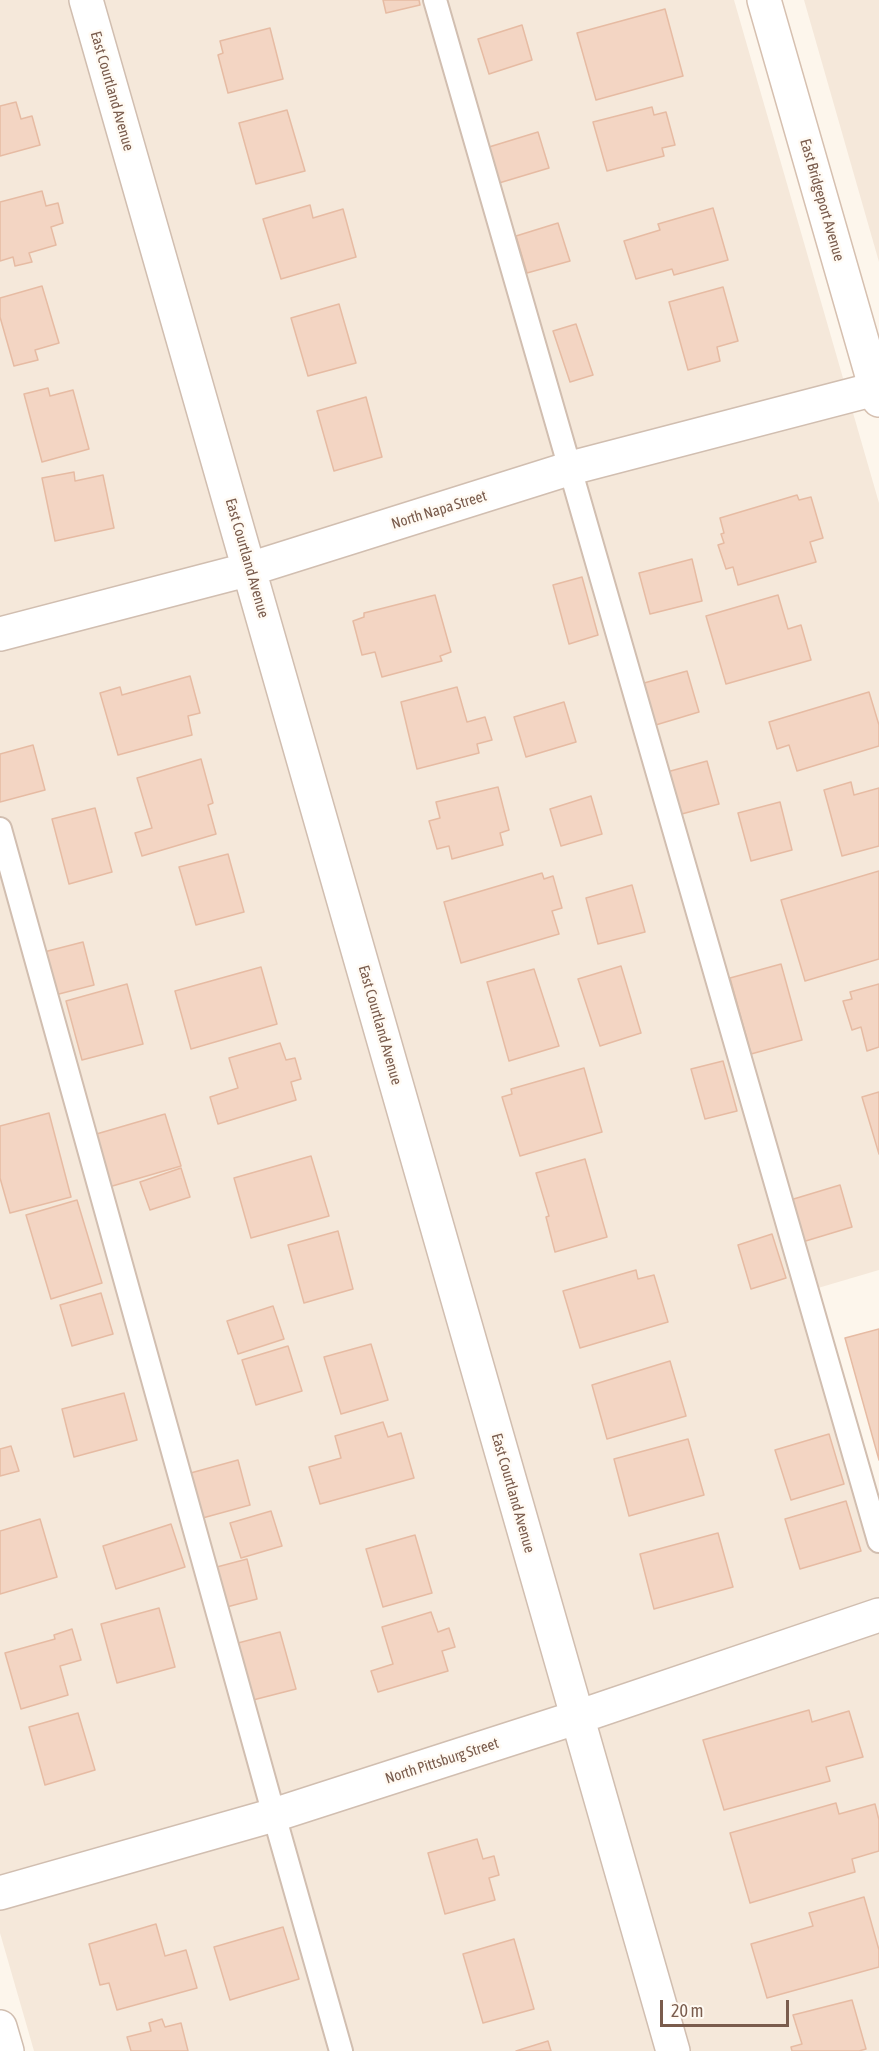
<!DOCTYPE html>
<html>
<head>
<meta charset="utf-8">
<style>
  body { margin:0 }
  #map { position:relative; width:879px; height:2051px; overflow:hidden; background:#fdf6ec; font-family:"Asap Condensed",sans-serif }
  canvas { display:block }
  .scale { position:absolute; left:660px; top:2000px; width:129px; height:27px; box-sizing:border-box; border:3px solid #7a5c4d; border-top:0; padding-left:8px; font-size:18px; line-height:21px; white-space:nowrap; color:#7a5c4d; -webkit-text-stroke:4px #fffaf3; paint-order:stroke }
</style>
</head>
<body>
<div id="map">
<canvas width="879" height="2051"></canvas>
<div class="scale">20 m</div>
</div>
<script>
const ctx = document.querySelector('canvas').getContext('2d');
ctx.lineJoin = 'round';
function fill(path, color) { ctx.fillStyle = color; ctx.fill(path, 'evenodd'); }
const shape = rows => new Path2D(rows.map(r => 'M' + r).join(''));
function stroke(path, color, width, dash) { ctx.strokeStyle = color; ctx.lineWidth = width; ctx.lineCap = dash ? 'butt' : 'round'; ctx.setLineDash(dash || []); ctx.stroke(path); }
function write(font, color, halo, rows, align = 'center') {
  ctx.font = font + ' "Asap Condensed",sans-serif'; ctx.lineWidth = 5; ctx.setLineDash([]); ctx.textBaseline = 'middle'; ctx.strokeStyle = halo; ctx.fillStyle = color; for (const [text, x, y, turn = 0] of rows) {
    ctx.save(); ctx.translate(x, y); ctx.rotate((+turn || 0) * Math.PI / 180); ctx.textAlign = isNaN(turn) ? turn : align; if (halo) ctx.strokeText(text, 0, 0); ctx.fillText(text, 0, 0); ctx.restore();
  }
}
fill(shape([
  [0,0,734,0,879,503,879,1270,818,1288,879,1504,879,2051,34,2051,0,1933],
  [804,0,879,0,879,262]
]), '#f5e8da');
const building = shape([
  [383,0,419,0,420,5,386,13,383,0],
  [665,9,683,76,596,100,577,33,665,9],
  [522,25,532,60,489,74,478,39,522,25],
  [270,28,283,79,228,93,218,55,223,53,220,41,270,28],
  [16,102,21,119,32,116,40,145,0,156,0,106,16,102],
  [652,107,654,115,666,112,675,145,662,148,664,156,607,171,593,122,652,107],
  [287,110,305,171,256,184,239,123,287,110],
  [538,132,549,168,499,183,489,147,538,132],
  [42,191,46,206,58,203,63,223,51,227,56,245,29,253,32,262,15,266,13,257,0,261,0,202,42,191],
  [310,205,313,218,343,209,356,257,281,279,263,219,310,205],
  [713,208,728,260,674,275,672,269,636,279,624,241,660,230,658,224,713,208],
  [558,223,570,261,527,273,516,236,558,223],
  [42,286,59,343,35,350,38,360,14,366,0,317,0,298,42,286],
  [723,287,738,341,717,347,720,361,688,370,669,302,723,287],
  [339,304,356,363,308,376,291,318,339,304],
  [576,324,593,375,570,382,553,331,576,324],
  [48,388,50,396,73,390,89,449,42,462,24,394,48,388],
  [366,397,382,457,334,471,317,411,366,397],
  [74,472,75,481,103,475,114,528,55,541,42,478,74,472],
  [797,495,799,500,811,497,823,538,810,542,816,562,738,585,733,567,726,569,718,545,724,543,721,534,724,533,720,518,797,495],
  [692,559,702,601,650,614,639,573,692,559],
  [582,577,598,635,569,644,553,585,582,577],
  [435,595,451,652,440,656,442,661,382,677,375,652,362,655,353,621,364,617,364,613,435,595],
  [778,595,788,629,801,625,811,660,726,684,706,616,778,595],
  [687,671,699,712,649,727,637,685,687,671],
  [190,676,200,713,188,716,192,735,118,755,100,693,120,687,122,695,190,676],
  [457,687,467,722,485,717,492,740,477,744,479,753,417,769,401,702,457,687],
  [869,692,879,725,879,746,797,771,789,745,777,749,769,722,869,692],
  [564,702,576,742,526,757,514,717,564,702],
  [33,745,45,790,0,802,0,754,33,745],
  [201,759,213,803,208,805,216,834,142,856,135,833,152,828,137,778,201,759],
  [707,761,719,804,678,815,667,772,707,761],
  [851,782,854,795,879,788,879,846,842,856,824,790,851,782],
  [498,787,509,830,500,833,503,845,452,859,449,846,437,849,429,821,440,818,436,802,498,787],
  [591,796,602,834,561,846,550,809,591,796],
  [780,802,792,850,751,861,738,813,780,802],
  [95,808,112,872,69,884,52,819,95,808],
  [228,854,244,912,196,925,179,867,228,854],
  [879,871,879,959,805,981,781,900,879,871],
  [542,873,544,879,553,876,562,908,552,911,559,934,461,963,444,902,542,873],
  [632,885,645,932,598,944,586,898,632,885],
  [83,942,94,985,55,995,44,952,83,942],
  [781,964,802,1040,751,1054,730,978,781,964],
  [621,966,641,1033,600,1046,578,979,621,966],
  [261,967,277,1024,191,1049,175,991,261,967],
  [534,969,559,1046,509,1061,487,982,534,969],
  [127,984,143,1044,82,1060,66,1001,127,984],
  [879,984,879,1047,867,1051,861,1027,852,1030,843,1001,852,999,850,992,879,984],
  [280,1043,286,1060,295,1058,301,1079,291,1082,296,1100,218,1124,210,1097,238,1088,229,1058,280,1043],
  [723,1061,737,1111,705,1119,691,1069,723,1061],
  [584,1068,602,1132,520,1156,502,1097,512,1094,511,1089,584,1068],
  [879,1092,879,1154,862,1097,879,1092],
  [49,1113,71,1197,10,1213,0,1178,0,1126,49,1113],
  [165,1114,181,1166,109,1187,93,1135,165,1114],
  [311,1156,329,1216,251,1238,234,1178,311,1156],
  [585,1159,607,1237,555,1252,546,1217,549,1216,536,1173,585,1159],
  [181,1168,190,1197,150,1210,140,1182,181,1168],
  [840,1185,852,1227,799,1243,787,1201,840,1185],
  [77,1200,102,1283,51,1299,26,1215,77,1200],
  [338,1231,353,1289,304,1303,288,1245,338,1231],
  [772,1234,786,1278,751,1289,738,1245,772,1234],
  [636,1270,638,1279,654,1275,668,1322,580,1348,563,1291,636,1270],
  [101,1293,113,1334,72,1346,60,1305,101,1293],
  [273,1306,284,1339,238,1354,227,1321,273,1306],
  [879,1329,879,1460,845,1338,879,1329],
  [371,1344,388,1400,341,1414,324,1357,371,1344],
  [288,1346,302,1391,256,1405,242,1360,288,1346],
  [670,1361,686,1416,607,1439,592,1385,670,1361],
  [124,1393,137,1440,74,1457,62,1409,124,1393],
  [383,1422,388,1437,401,1433,414,1478,320,1504,309,1467,341,1458,335,1436,383,1422],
  [829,1434,844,1484,791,1500,775,1450,829,1434],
  [688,1439,704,1495,629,1516,614,1459,688,1439],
  [11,1446,19,1471,0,1476,0,1449,11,1446],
  [238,1460,250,1505,199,1519,187,1474,238,1460],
  [846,1501,861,1551,800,1569,785,1519,846,1501],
  [271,1511,282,1546,241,1558,230,1523,271,1511],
  [40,1519,57,1577,0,1594,0,1531,40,1519],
  [171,1524,185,1567,116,1589,103,1546,171,1524],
  [718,1533,733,1587,654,1609,640,1554,718,1533],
  [415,1535,432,1593,383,1607,366,1549,415,1535],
  [247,1559,257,1599,223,1608,213,1568,247,1559],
  [159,1608,175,1667,117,1683,101,1624,159,1608],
  [431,1612,438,1632,449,1628,455,1647,442,1651,448,1671,378,1692,371,1671,393,1664,382,1627,431,1612],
  [72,1629,81,1660,60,1666,68,1695,21,1709,5,1653,55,1639,54,1635,72,1629],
  [280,1632,296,1689,253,1700,238,1643,280,1632],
  [809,1710,812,1722,849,1711,863,1757,826,1767,830,1781,724,1810,703,1740,809,1710],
  [78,1713,95,1770,45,1785,29,1727,78,1713],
  [836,1803,839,1814,875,1804,879,1820,879,1851,852,1859,855,1872,750,1903,730,1833,836,1803],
  [477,1839,483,1859,494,1856,499,1875,489,1878,495,1900,445,1914,428,1853,477,1839],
  [864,1897,879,1950,879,1967,767,1998,751,1944,813,1926,809,1913,864,1897],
  [156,1924,165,1956,186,1950,197,1988,117,2010,109,1983,100,1985,89,1944,156,1924],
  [283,1927,299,1979,230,2000,214,1947,283,1927],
  [514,1939,534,2009,483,2023,463,1954,514,1939],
  [852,2000,866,2049,859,2051,792,2051,791,2047,802,2044,793,2015,852,2000],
  [162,2019,165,2027,181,2023,188,2051,131,2051,127,2037,151,2031,149,2023,162,2019],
  [548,2041,551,2051,516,2051,548,2041]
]);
fill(building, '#f3d5c3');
stroke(building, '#e6bba3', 1.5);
const lane = shape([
  [435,0,879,1541],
  [0,829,274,1815,341,2051]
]);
const street = shape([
  [86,0,673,2051],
  [0,634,250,569,571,468,879,388],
  [0,1893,274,1815,578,1717,879,1615],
  [0,2027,7,2051]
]);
const secondary = shape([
  [764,0,879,400]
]);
stroke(lane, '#d1beb0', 26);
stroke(street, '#d1beb0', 36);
stroke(secondary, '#d6c0b0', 36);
stroke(lane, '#fff', 22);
stroke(street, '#fff', 33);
stroke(secondary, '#fff', 33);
write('15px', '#7a5c4d', '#fffaf3', [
  ["East Courtland Avenue",112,91,74],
  ["East Bridgeport Avenue",822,200,74],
  ["North Napa Street",439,510,-17],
  ["East Courtland Avenue",247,558,74],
  ["East Courtland Avenue",380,1025,74],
  ["East Courtland Avenue",513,1493,74],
  ["North Pittsburg Street",442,1761,-18]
]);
</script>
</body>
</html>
